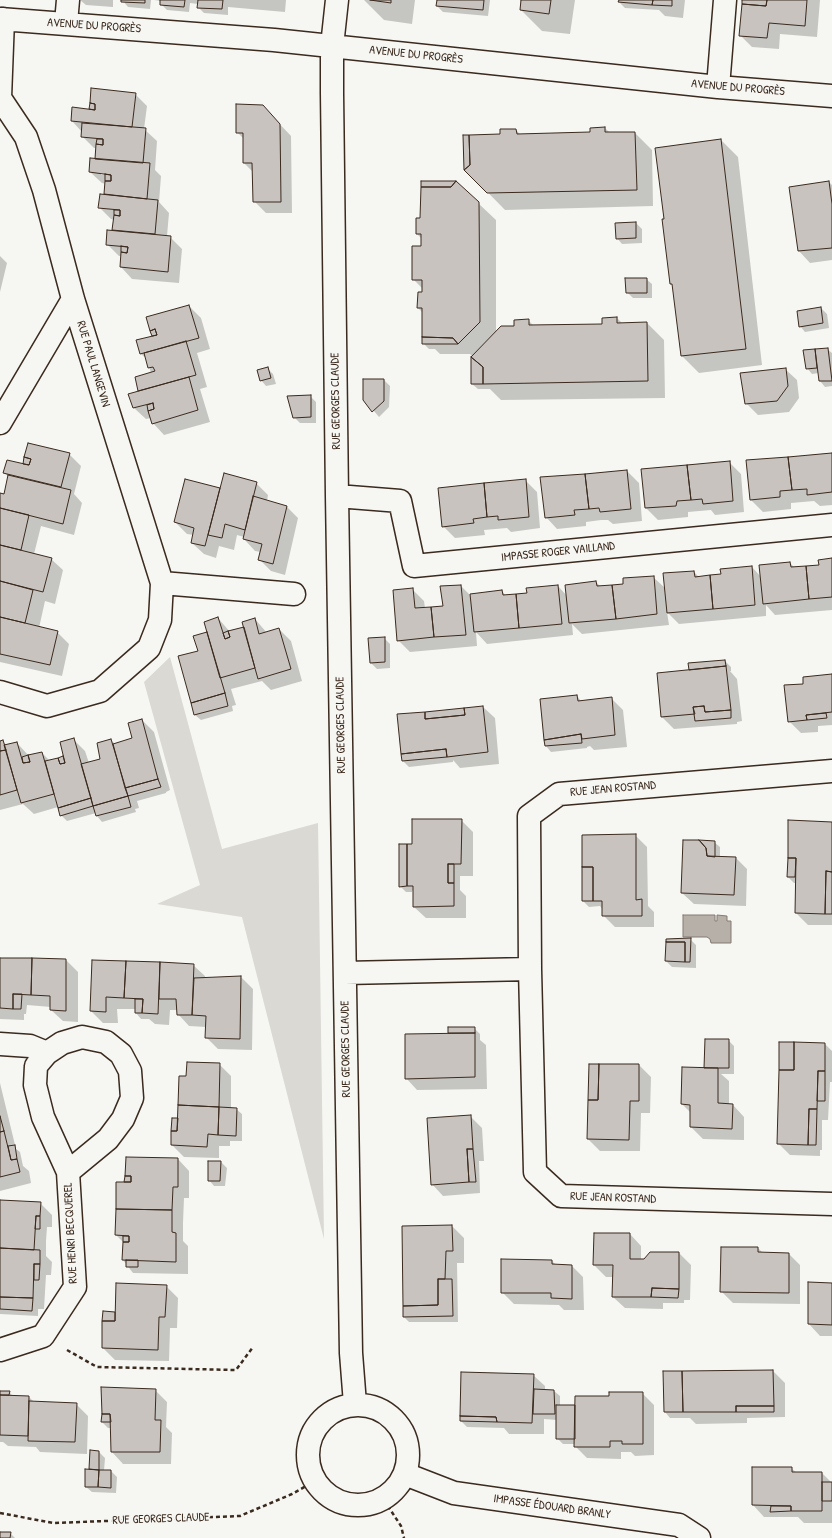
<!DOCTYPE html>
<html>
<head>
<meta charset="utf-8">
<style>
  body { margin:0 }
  canvas { display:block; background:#f6f6f2 }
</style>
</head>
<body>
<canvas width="832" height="1538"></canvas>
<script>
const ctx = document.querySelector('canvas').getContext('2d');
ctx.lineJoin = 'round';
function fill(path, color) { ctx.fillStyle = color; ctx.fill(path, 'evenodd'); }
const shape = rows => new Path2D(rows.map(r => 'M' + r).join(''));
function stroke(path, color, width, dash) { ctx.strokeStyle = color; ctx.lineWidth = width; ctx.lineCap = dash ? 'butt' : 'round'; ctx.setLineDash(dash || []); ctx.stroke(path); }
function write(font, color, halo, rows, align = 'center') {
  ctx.font = font + ' "Patrick Hand",sans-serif'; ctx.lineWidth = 3.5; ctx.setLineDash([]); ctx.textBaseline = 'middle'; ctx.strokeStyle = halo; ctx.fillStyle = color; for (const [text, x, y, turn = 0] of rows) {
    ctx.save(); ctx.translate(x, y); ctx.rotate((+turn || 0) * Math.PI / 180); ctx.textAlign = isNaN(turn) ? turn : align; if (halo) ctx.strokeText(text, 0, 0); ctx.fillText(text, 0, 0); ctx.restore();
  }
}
fill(shape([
  [170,657,222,849,318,823,324,1239,242,917,157,904,200,885,144,682]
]), '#dad9d3');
const water = shape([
  [683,915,715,915,715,921,717,921,717,915,727,916,727,921,731,921,731,943,711,943,710,939,707,937,683,937,683,915]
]);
fill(water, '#b6b0a9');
stroke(water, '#857a71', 1);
fill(shape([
  [80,0,113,0,113,7,86,5],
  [122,0,151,0,150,9,128,7],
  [154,0,286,0,285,12,228,7,228,15,204,13,198,7,198,4,190,3,189,12,167,10,161,4,161,1],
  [364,0,415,0,412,24,384,20],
  [438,0,490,0,488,16,443,12,437,6],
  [522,0,575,0,570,34,542,31,521,10],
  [620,0,685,0,683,18,665,16,659,10,625,8,619,2],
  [743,0,820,0,817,37,780,34,779,49,752,47,740,35],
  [135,94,147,106,144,129,157,141,155,170,161,176,159,202,169,213,167,236,170,237,182,249,179,283,132,279,121,267,122,256,119,256,107,244,113,232,114,220,111,219,99,207,105,196,106,184,102,183,90,172,96,160,97,148,94,148,82,136,82,132,72,121,92,110,90,109],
  [101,173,106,173,106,175,101,175],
  [274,118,291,136,292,213,266,213,254,201,253,172,244,163,244,139,237,132],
  [605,128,610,133,635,133,652,150,653,206,505,210,465,169,501,135,516,130,521,135,591,133],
  [721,140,738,157,762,365,699,373,682,356,674,286,671,284],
  [829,182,832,185,832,260,810,263,799,251],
  [478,203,496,220,496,333,515,327,528,320,534,326,603,325,617,318,623,324,647,323,664,340,665,398,501,400,490,389,478,389,472,384,473,357,470,354,440,354,435,349,429,349,423,343,423,313,418,308,423,289,413,279,422,247,422,239,417,234],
  [636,223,642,229,642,243,622,244,617,238],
  [0,256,7,263,0,292],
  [646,279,652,284,652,298,633,298,627,292],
  [189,306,201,318,210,349,197,353,207,387,200,389,210,422,164,435,153,423,151,418,146,419,134,408,140,391,137,377,151,373,147,359,141,354,137,341,154,337,153,336],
  [821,308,827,314,829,328,805,332,800,326],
  [827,349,832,353,832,386,825,387,820,381,819,373,812,374,807,368,805,351],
  [267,368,273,374,276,384,266,386,261,380],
  [785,369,797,380,799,398,789,412,758,415,746,403],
  [384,380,390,386,389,407,379,417,364,399],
  [310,396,316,402,316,423,300,423,294,417],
  [69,454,81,466,74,494,82,503,74,535,41,526,34,554,51,559,63,570,55,604,45,601,39,628,57,632,69,644,62,676,0,662,0,494,4,495,9,477,4,473],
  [832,454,832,505,820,506,814,501,791,503,791,509,763,512,751,500],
  [729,462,741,474,744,512,715,515,711,510,688,512,688,517,658,520,646,508],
  [627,471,639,483,642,521,613,524,608,520,601,520,586,522,586,526,557,529,546,517,541,478],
  [186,480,221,489,256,483,268,495,267,501,287,507,298,518,285,575,271,571,259,559,261,552,255,551,244,539,244,537,237,535,234,550,219,546,216,558,204,554,192,543,194,535,187,534,175,522],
  [525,480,537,492,540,528,511,532,507,528,484,530,485,535,455,538,443,526],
  [832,559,832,610,775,615,766,605,766,616,679,624,667,612,669,625,582,634,572,624,573,635,487,644,476,632,477,646,410,652,398,640,412,589,424,601,425,608,444,607,461,586,472,597,502,591,506,596,528,594,558,586,567,596,596,582,601,587,624,585,653,577,665,588,694,572,699,577,722,575,752,567,761,577,790,563,795,568,820,566],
  [218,618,230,632,245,628,255,619,267,633,279,629,291,641,302,681,271,690,262,681,231,689,236,705,232,706,233,711,201,720,195,715,179,657,199,652,208,633],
  [384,638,390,644,390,668,377,669,371,663],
  [725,661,731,667,731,671,730,671,737,679,742,721,737,722,737,724,674,729,662,717,690,671],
  [832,675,832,725,818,726,818,732,801,733,789,721,804,684],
  [577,696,581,701,611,698,623,710,627,747,594,750,590,746,587,747,587,748,551,752,546,746],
  [483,707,495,718,499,764,460,768,453,760,453,762,409,767,403,761,402,754],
  [142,720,154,732,170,790,166,792,166,793,137,801,139,808,135,809,136,812,102,822,97,816,96,813,67,821,61,815,58,807,34,814,23,804,0,810,0,742,3,741,7,746,17,743,29,756,42,753,50,761,64,757,73,739,85,751,89,763,102,759,111,740,115,744,133,739],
  [461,820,473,832,473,876,460,876,460,890,466,896,466,918,426,918,414,907,414,893,412,890,412,892,406,892,400,886,413,845],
  [789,821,832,823,832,925,808,925,796,913,796,883,794,883,788,877],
  [635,835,647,847,648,906,654,912,654,927,615,927,603,915,603,910,600,906,589,907,583,901],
  [714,842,720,847,720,858,736,858,747,869,746,906,694,904,682,893],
  [690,939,696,945,696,968,672,967,666,961,667,940],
  [0,959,66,960,78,972,78,1022,63,1021,51,1010,51,1007,27,1005,26,1014,24,1014,24,1020,0,1019],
  [93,961,193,965,205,976,205,979,241,977,253,989,252,1050,218,1049,206,1037,206,1027,189,1026,178,1014,178,1010,170,1010,169,1025,155,1024,149,1019,141,1019,136,1013,136,1009,117,1009,118,1023,103,1023,91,1011],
  [449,1028,474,1028,480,1034,480,1040,486,1045,487,1089,417,1090,406,1078,449,1034],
  [728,1040,734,1046,734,1074,721,1074,729,1081,729,1105,733,1105,744,1117,744,1140,703,1139,691,1127,691,1113,682,1104,705,1069],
  [825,1044,832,1051,832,1082,830,1082,828,1120,822,1120,822,1150,820,1150,820,1156,790,1155,778,1143],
  [219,1064,231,1076,231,1108,236,1109,242,1114,242,1141,230,1141,230,1146,219,1146,219,1158,184,1157,172,1145,172,1131],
  [639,1065,651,1077,650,1113,641,1113,640,1151,600,1151,588,1139],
  [0,1083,16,1149,20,1152,23,1166,29,1171,31,1183,0,1191],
  [470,1116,482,1128,484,1161,479,1161,480,1193,443,1196,432,1184],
  [178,1159,189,1171,189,1198,184,1198,183,1223,183,1241,188,1246,188,1274,133,1273,123,1260,124,1243,116,1235,117,1183,125,1183],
  [221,1162,227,1168,225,1186,214,1186,209,1180],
  [0,1201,40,1203,52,1215,52,1227,47,1227,46,1241,46,1256,52,1262,51,1275,46,1275,44,1309,38,1309,38,1316,0,1314],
  [452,1226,464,1238,464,1263,457,1263,458,1322,409,1322,404,1317],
  [595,1234,630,1234,641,1246,641,1260,679,1253,691,1265,690,1300,684,1300,684,1303,663,1303,663,1309,625,1308,613,1297,613,1277,606,1277,594,1265],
  [758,1248,763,1253,789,1254,800,1265,800,1304,733,1303,721,1291],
  [552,1261,556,1265,572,1266,583,1277,584,1310,564,1310,559,1305,514,1304,502,1292],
  [832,1284,832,1336,820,1336,809,1324],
  [166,1286,178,1298,177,1328,170,1328,169,1361,115,1360,103,1348,114,1313,116,1315],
  [773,1371,785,1383,785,1417,747,1418,747,1423,696,1424,690,1418,670,1418,665,1412],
  [533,1375,545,1386,545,1390,554,1391,560,1396,560,1406,574,1406,610,1397,642,1393,654,1405,654,1455,635,1456,631,1452,621,1452,621,1459,587,1458,575,1446,575,1444,563,1444,557,1438,557,1420,544,1419,544,1434,509,1434,504,1428,467,1427,461,1421],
  [155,1390,167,1402,166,1427,172,1433,171,1464,123,1464,112,1452,111,1428,108,1428,102,1422],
  [0,1392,9,1392,14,1397,29,1397,34,1402,76,1404,88,1416,87,1454,40,1452,36,1447,8,1446,3,1442,0,1442],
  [91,1452,99,1452,105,1458,104,1471,111,1471,117,1477,116,1493,92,1492,86,1487,90,1470],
  [753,1468,791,1468,797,1473,822,1473,832,1483,832,1523,804,1523,798,1517,764,1517,753,1505],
  [0,1533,10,1533,15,1538,0,1538]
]), '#0003');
const building = shape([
  [121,0,145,0,145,3,121,2,121,0],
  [160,0,185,0,184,7,160,5,160,0],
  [198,0,223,0,222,9,197,8,198,0],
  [370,0,391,0,391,3,370,0],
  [437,0,484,0,483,10,436,6,437,0],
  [521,0,551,0,549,14,520,10,521,0],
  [619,0,653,0,652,5,618,2,619,0],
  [653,0,672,0,672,6,652,5,653,0],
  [742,0,767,0,766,6,742,4,742,0],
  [767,0,807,0,805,26,769,23,767,38,739,36,742,4,766,6,767,0],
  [91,88,136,93,132,127,71,121,72,107,95,110,95,104,90,103,91,88],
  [90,103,95,104,95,110,89,109,90,103],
  [236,104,263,105,280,124,281,202,253,202,252,163,243,163,243,133,236,133,236,104],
  [82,123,146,128,143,163,95,159,96,144,103,145,103,139,81,137,82,123],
  [605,127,605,132,635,132,637,190,487,193,464,170,470,165,469,135,500,134,500,129,516,129,517,134,590,132,590,128,605,127],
  [463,135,469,135,470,165,464,170,463,135],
  [97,139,103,139,103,145,96,144,97,139],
  [721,139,746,349,681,356,672,284,670,284,662,219,664,219,655,148,721,139],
  [90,158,150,163,147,199,104,194,105,181,111,181,111,175,89,172,90,158],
  [105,174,111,175,111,181,105,181,105,174],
  [421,181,456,181,451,187,421,187,421,181],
  [456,181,479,202,480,322,458,344,453,338,422,337,422,308,417,308,418,292,422,292,422,280,412,280,412,246,421,246,421,234,416,234,416,218,420,218,421,187,451,187,456,181],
  [829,181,832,204,832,248,798,251,789,187,829,181],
  [100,194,158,200,155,234,112,230,114,215,120,216,120,210,98,208,100,194],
  [114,210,120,210,120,216,114,215,114,210],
  [636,222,636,238,616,239,615,223,636,222],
  [107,230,171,236,168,272,120,267,121,252,127,253,128,247,106,245,107,230],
  [121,246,128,247,127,253,121,252,121,246],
  [625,278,647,278,647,293,626,293,625,278],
  [189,305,199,338,140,354,136,340,157,335,155,329,150,331,146,317,189,305],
  [821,307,823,323,799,327,797,311,821,307],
  [617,317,617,323,647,322,648,381,483,384,483,367,471,357,501,326,514,326,514,320,529,319,529,325,602,324,602,318,617,317],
  [155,329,157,335,152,336,150,331,155,329],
  [422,337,453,338,458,344,422,344,422,337],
  [186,341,196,375,138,391,135,377,155,371,153,367,148,368,144,353,186,341],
  [828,348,832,381,819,381,815,349,828,348],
  [815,349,817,368,806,369,803,350,815,349],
  [471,357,483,367,483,384,471,384,471,357],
  [268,367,271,378,260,381,257,370,268,367],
  [786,368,788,386,777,401,745,404,740,373,786,368],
  [189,377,198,410,152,424,148,411,154,409,153,403,133,408,128,394,189,377],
  [363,379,384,379,384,401,372,412,363,400,363,379],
  [311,395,311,417,293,418,287,396,311,395],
  [153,403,154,409,148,411,147,405,153,403],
  [28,443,70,453,61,487,3,473,7,460,29,465,31,459,24,457,28,443],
  [832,453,832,492,807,495,807,489,792,490,788,457,832,453],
  [24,457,31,459,29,465,23,464,24,457],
  [788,457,792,490,780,491,780,497,750,500,746,460,788,457],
  [730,461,733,501,703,504,702,499,691,500,687,465,730,461],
  [687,465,691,500,677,501,676,506,645,508,641,469,687,465],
  [627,470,631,509,600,512,599,508,589,509,585,474,627,470],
  [224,473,257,482,245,530,225,524,222,538,208,535,224,473],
  [585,474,589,509,574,510,575,515,545,518,540,477,585,474],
  [8,475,71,490,63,524,0,508,0,493,4,494,8,475],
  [185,479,220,488,205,546,191,543,194,528,174,522,185,479],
  [526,479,529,517,498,520,498,516,487,517,484,483,526,479],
  [484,483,487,517,473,519,474,523,442,527,438,488,484,483],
  [253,496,287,506,273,564,258,560,262,544,243,539,253,496],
  [0,508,29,515,21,550,0,545,0,508],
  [0,545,52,558,43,592,0,581,0,545],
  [832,558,832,597,809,599,806,566,819,565,818,560,832,558],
  [790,562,791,567,806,566,809,599,763,604,759,565,790,562],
  [752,566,755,605,713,609,710,575,721,574,720,569,752,566],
  [694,571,695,577,710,575,713,609,667,613,663,573,694,571],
  [654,576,657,614,616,619,612,585,623,584,623,578,654,576],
  [0,581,33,590,25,623,0,617,0,581],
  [596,581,597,586,612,585,616,619,569,623,565,585,596,581],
  [461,585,466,635,434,637,431,607,443,606,440,586,461,585],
  [558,585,562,624,519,628,516,594,527,593,526,588,558,585],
  [413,588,415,608,431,607,434,637,397,641,393,590,413,588],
  [502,590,503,595,516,594,519,628,474,632,470,594,502,590],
  [0,617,58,631,50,665,0,654,0,617],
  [218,617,225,639,230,637,228,631,244,627,255,668,220,678,204,622,218,617],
  [255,618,259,634,279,628,291,669,258,679,242,622,255,618],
  [228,631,230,637,225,639,223,633,228,631],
  [207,632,225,693,191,703,178,656,198,651,193,636,207,632],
  [385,637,385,662,370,663,368,638,385,637],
  [725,660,726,666,689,670,688,663,725,660],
  [726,666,731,710,705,712,704,706,693,707,695,714,661,717,657,673,726,666],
  [832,674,832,712,806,715,807,720,788,722,784,685,803,684,803,677,832,674],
  [225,693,228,706,194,715,191,703,225,693],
  [577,695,578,701,612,697,615,735,582,739,581,734,544,740,540,699,577,695],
  [483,706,488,752,447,757,446,749,401,754,397,714,425,712,425,719,465,715,464,708,483,706],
  [704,706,705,712,731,710,731,718,695,721,693,707,704,706],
  [464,708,465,715,425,719,425,712,464,708],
  [826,713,827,718,807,720,806,715,826,713],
  [142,719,158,779,125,788,113,744,132,738,128,723,142,719],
  [581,734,582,743,545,746,544,740,581,734],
  [74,738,91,798,58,808,45,761,58,758,60,764,65,763,60,742,74,738],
  [111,739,128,796,93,806,81,764,100,759,97,743,111,739],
  [3,740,6,750,0,751,0,741,3,740],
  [17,742,23,763,30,762,28,755,42,752,54,794,21,803,4,745,17,742],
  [446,749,447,757,402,761,401,754,446,749],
  [6,750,17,790,0,795,0,751,6,750],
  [28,755,30,762,23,763,22,757,28,755],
  [63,756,65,763,60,764,58,758,63,756],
  [158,779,161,787,128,796,125,788,158,779],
  [128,796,131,807,96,816,93,806,128,796],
  [91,798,93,806,60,816,58,808,91,798],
  [412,819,462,819,461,864,448,864,448,883,454,883,454,906,413,907,413,886,407,886,407,844,412,844,412,819],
  [788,820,832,822,832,872,826,871,825,914,795,913,796,858,788,858,788,820],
  [636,834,636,900,642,899,642,916,602,916,602,901,593,901,593,867,582,867,582,835,636,834],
  [683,840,699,840,706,848,707,856,736,857,734,895,681,893,683,840],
  [699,840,715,841,715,857,707,856,706,848,699,840],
  [399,844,407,844,407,886,399,887,399,844],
  [788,858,796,858,795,877,787,877,788,858],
  [448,864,454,864,454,883,448,883,448,864],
  [582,867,593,867,593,901,582,901,582,867],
  [826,871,832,872,832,914,825,914,826,871],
  [691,938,690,962,685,962,685,942,666,942,666,939,691,938],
  [666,942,685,942,685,962,665,961,666,942],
  [0,958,32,958,31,995,13,994,13,1009,0,1008,0,958],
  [32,958,66,959,66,1011,50,1010,50,996,31,995,32,958],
  [92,960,126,961,124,998,106,997,106,1012,90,1011,92,960],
  [126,961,160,962,158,1014,142,1013,143,999,124,998,126,961],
  [160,962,194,964,192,1015,177,1015,176,999,159,999,160,962],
  [241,976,240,1039,205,1038,206,1016,192,1015,194,978,241,976],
  [13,994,22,994,21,1009,13,1009,13,994],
  [135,999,143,999,142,1013,135,1013,135,999],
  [448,1027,475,1027,475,1033,448,1033,448,1027],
  [475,1033,475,1077,405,1079,405,1034,475,1033],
  [705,1039,729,1039,729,1068,704,1068,705,1039],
  [779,1042,794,1042,794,1070,779,1070,779,1042],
  [794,1042,825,1043,825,1071,818,1071,817,1109,809,1109,808,1145,777,1144,779,1070,794,1070,794,1042],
  [187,1062,220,1063,219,1107,178,1105,179,1076,186,1076,187,1062],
  [589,1064,599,1064,598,1100,588,1100,589,1064],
  [599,1064,639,1064,639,1101,630,1101,630,1103,629,1140,587,1139,588,1100,598,1100,599,1064],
  [682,1067,718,1068,718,1103,733,1104,732,1129,690,1127,690,1105,681,1104,682,1067],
  [818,1071,825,1071,825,1101,817,1101,818,1071],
  [178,1105,219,1107,218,1135,208,1134,207,1147,171,1145,171,1131,177,1131,178,1105],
  [219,1107,237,1108,236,1136,218,1135,219,1107],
  [809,1109,817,1109,816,1145,808,1145,809,1109],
  [471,1115,473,1149,467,1149,469,1182,431,1185,427,1118,471,1115],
  [0,1116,4,1131,0,1132,0,1116],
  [172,1118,178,1118,177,1131,171,1131,172,1118],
  [4,1131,11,1160,17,1159,20,1172,0,1177,0,1132,4,1131],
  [15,1145,17,1159,11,1160,8,1146,15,1145],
  [467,1149,473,1149,476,1182,469,1182,467,1149],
  [126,1157,178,1158,178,1187,173,1187,172,1210,116,1209,116,1182,131,1182,131,1176,125,1176,126,1157],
  [208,1161,221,1161,220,1181,208,1181,208,1161],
  [125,1176,131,1176,131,1182,124,1182,125,1176],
  [0,1200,41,1202,40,1216,36,1216,34,1250,0,1248,0,1200],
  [116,1209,172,1210,172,1232,176,1233,176,1262,122,1260,123,1242,129,1242,129,1236,115,1235,116,1209],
  [36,1216,40,1216,40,1229,35,1229,36,1216],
  [452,1225,453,1251,446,1251,445,1279,438,1279,438,1305,403,1306,402,1226,452,1225],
  [594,1233,630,1233,630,1259,644,1259,650,1252,679,1252,679,1289,652,1288,651,1297,612,1297,613,1265,593,1265,594,1233],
  [123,1236,129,1236,129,1242,123,1242,123,1236],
  [721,1247,758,1247,758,1252,789,1253,789,1293,720,1292,721,1247],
  [0,1248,40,1250,40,1264,34,1264,33,1298,0,1297,0,1248],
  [501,1259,552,1260,552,1264,572,1265,572,1299,551,1298,551,1293,501,1293,501,1259],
  [126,1260,138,1260,138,1267,126,1267,126,1260],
  [34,1264,40,1264,39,1280,34,1280,34,1264],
  [438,1279,452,1279,453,1316,403,1317,403,1306,438,1305,438,1279],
  [808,1282,832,1283,832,1325,808,1324,808,1282],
  [116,1283,167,1285,165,1317,159,1317,158,1350,102,1348,102,1321,115,1321,116,1283],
  [652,1288,679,1289,678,1298,651,1297,652,1288],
  [0,1297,33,1298,32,1311,0,1309,0,1297],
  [103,1311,115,1312,115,1321,102,1321,103,1311],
  [773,1370,774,1406,736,1406,736,1412,683,1412,682,1371,773,1370],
  [663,1371,682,1371,683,1412,664,1412,663,1371],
  [461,1372,534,1374,532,1423,497,1422,496,1417,460,1416,461,1372],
  [101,1387,156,1389,155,1420,161,1420,160,1452,111,1452,110,1414,102,1414,101,1387],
  [534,1389,554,1390,555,1414,533,1414,534,1389],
  [0,1391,10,1391,9,1395,0,1395,0,1391],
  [609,1392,643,1392,643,1444,622,1444,622,1441,610,1441,610,1447,574,1447,575,1396,609,1396,609,1392],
  [0,1395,29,1396,28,1436,0,1435,0,1395],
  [29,1401,77,1403,75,1442,28,1441,29,1401],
  [556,1405,575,1405,575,1439,556,1439,556,1405],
  [736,1406,774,1406,774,1412,736,1412,736,1406],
  [102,1414,110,1414,111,1422,101,1422,102,1414],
  [460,1416,496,1417,497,1422,460,1421,460,1416],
  [90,1450,99,1451,99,1470,89,1469,90,1450],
  [752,1467,792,1467,792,1472,822,1472,822,1511,791,1511,791,1506,752,1505,752,1467],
  [85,1469,99,1470,98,1487,85,1487,85,1469],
  [99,1470,111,1470,111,1488,98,1487,99,1470],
  [822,1482,832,1482,832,1501,822,1501,822,1482],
  [771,1506,791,1506,791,1511,770,1512,771,1506],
  [0,1532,11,1532,10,1538,0,1538,0,1532]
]);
fill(building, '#c8c3be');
stroke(building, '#3b2a1e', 1);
const minor = shape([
  [337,0,332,46,332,93,337,496,351,1353,355,1404],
  [0,19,274,40,718,87,832,96],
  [66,23,68,0],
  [718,87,725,0],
  [0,423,73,299],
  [337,496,400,501,414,566,832,525],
  [162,583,294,594],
  [0,692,47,706,100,691,149,648,160,620,162,583,73,299,44,190,26,137,0,98,3,19],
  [832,771,559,794,529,816,530,969,535,1172,561,1196,832,1204],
  [345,973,530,969],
  [0,1044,30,1046,47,1053],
  [0,1350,43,1336,75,1287,68,1172,43,1117,35,1085,36,1066,47,1053,62,1043,82,1037,106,1042,121,1054,130,1071,132,1098,123,1119,108,1139,68,1172],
  '308 1455a50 50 0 1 1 100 0a50 50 0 1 1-100 0Z',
  [405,1474,454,1493,679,1525,699,1538]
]);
stroke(minor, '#3b2a1e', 25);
stroke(shape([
  [67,1350,97,1367,236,1370,253,1347],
  [384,1500,401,1526,404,1538],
  [0,1513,53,1523,240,1516,292,1494,315,1481]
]), '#3b2a1e', 2.5, [4, 3]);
stroke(minor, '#f6f6f2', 22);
write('12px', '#3b2a1e', '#f6f6f2', [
  ["AVENUE DU PROGRÈS",94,26,4],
  ["AVENUE DU PROGRÈS",416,55,6],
  ["AVENUE DU PROGRÈS",738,88,5],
  ["RUE PAUL LANGEVIN",93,364,73],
  ["RUE GEORGES CLAUDE",336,401,-91],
  ["IMPASSE ROGER VAILLAND",558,552,-6],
  ["RUE GEORGES CLAUDE",341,725,-91],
  ["RUE JEAN ROSTAND",613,789,-5],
  ["RUE GEORGES CLAUDE",346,1049,-91],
  ["RUE JEAN ROSTAND",613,1198,2],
  ["RUE HENRI BECQUEREL",71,1233,-93],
  ["IMPASSE ÉDOUARD BRANLY",552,1507,8],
  ["RUE GEORGES CLAUDE",161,1519,-2]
]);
</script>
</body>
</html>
